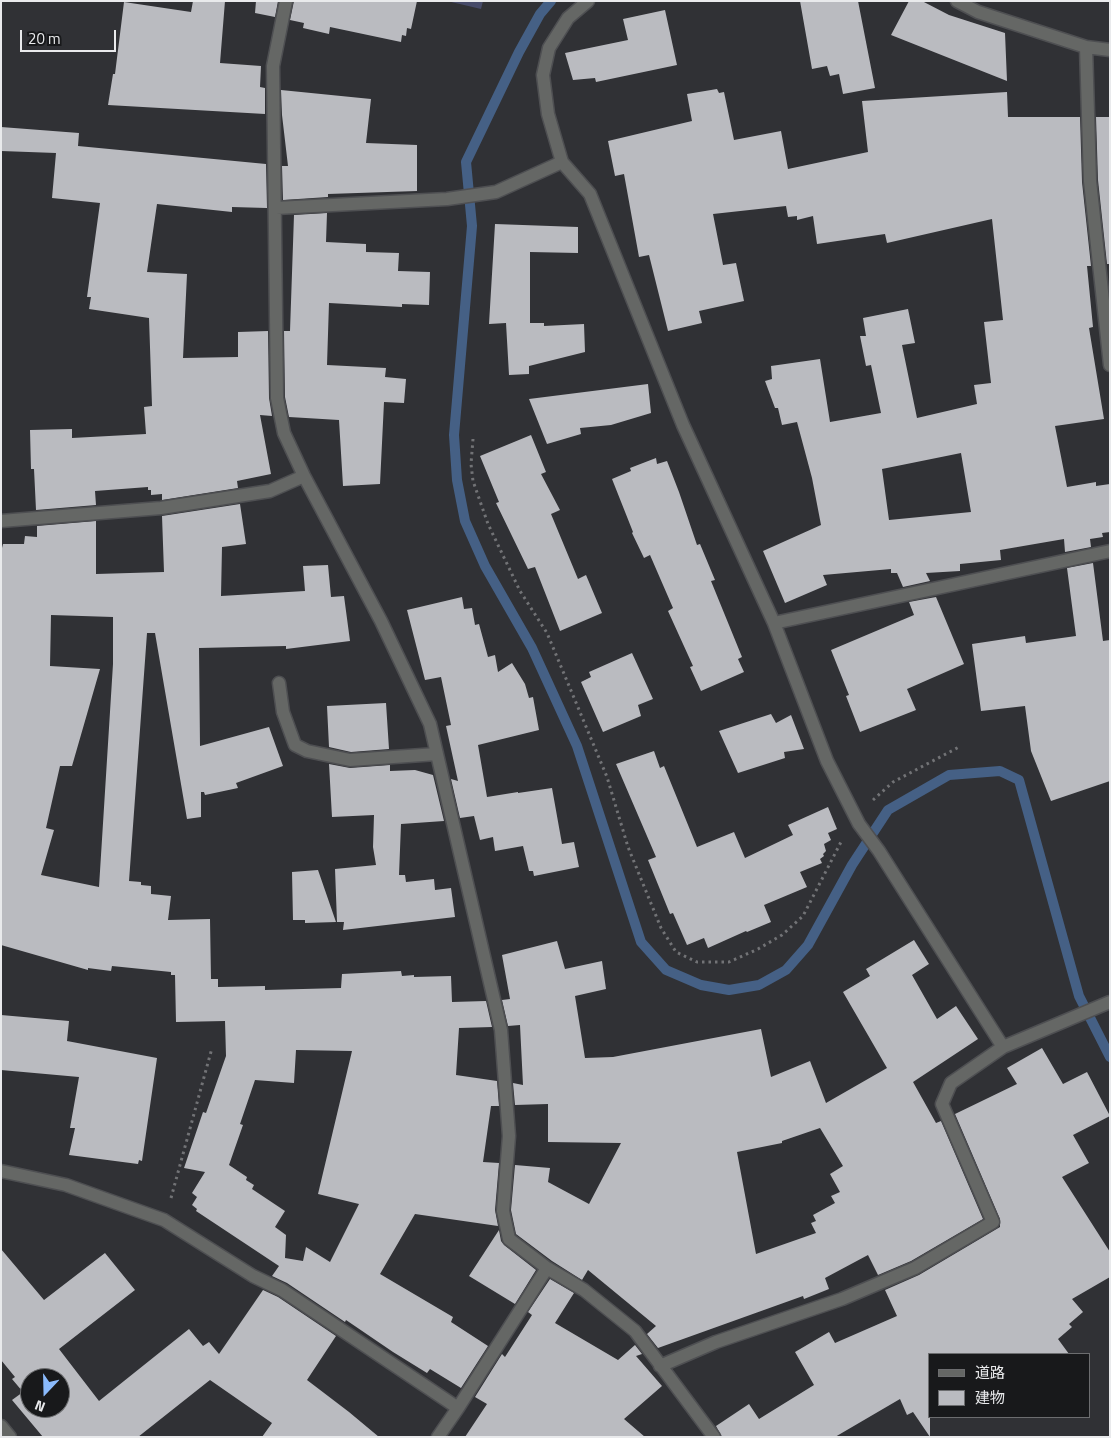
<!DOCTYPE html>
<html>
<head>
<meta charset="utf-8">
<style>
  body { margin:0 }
  #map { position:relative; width:1111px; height:1438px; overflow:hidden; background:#303135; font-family:"Titillium Web","Noto Sans JP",sans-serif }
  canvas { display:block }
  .frame { position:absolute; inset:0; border:2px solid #e9eaec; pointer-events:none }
  .legend { position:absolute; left:928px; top:1353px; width:162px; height:65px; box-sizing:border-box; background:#18191b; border:1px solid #6c6d6f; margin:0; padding:6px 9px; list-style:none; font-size:15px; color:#e9eaec }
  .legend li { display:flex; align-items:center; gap:10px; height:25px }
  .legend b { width:25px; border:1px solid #6c6d6f }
  .north { position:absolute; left:20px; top:1368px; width:50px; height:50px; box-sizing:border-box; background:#18191b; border:1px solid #6c6d6f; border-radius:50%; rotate:201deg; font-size:14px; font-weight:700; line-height:20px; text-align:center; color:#e9eaec }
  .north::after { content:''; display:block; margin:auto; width:18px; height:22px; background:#8abafc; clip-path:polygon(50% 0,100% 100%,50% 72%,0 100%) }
  .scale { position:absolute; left:20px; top:30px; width:96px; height:22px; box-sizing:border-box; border:2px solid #e9eaec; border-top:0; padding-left:6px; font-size:15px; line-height:18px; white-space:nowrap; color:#e9eaec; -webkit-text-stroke:4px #18191b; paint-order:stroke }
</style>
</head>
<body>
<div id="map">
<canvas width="1111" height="1438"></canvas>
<div class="frame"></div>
<ul class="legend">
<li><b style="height:6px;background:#656765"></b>道路</li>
<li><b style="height:14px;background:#babbc0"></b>建物</li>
</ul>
<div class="north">N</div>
<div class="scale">20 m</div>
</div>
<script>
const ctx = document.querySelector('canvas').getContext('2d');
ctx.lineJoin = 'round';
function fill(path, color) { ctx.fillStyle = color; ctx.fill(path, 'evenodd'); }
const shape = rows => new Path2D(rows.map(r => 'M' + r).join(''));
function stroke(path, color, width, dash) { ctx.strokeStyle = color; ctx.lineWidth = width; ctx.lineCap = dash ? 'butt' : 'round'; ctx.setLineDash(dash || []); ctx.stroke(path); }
fill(shape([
  [447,1,483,1,481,9]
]), '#464a68');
stroke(shape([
  [551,1,540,14,519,52,466,162,472,226,454,435,457,480,465,521,485,566,532,648,577,746,641,942,666,970,701,985,729,990,759,985,786,970,808,945,852,865,888,810,949,775,1000,771,1019,780,1079,996,1110,1057]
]), '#456085', 10);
fill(shape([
  [193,1,225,1,220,63,261,66,260,87,265,88,265,114,108,105,113,74,115,74,124,2,191,12],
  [256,1,278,1,275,17,255,13],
  [294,1,417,1,411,29,407,28,406,36,402,35,401,42,330,27,329,34,303,28,304,23,290,20],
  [800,1,858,1,875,88,843,94,839,74,830,76,827,66,812,69],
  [909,1,922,1,949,15,1005,33,1007,81,891,35],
  [665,10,677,65,596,82,595,78,573,80,565,53,628,40,623,19],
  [717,89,719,93,724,92,734,140,781,131,788,169,868,152,862,101,1007,92,1008,117,1080,117,1082,182,1091,266,1087,266,1093,327,1089,328,1104,419,1055,426,1067,487,1096,482,1096,486,1110,484,1110,532,1102,533,1103,537,1090,539,1091,547,1065,552,1064,539,1000,550,1001,560,960,564,960,571,926,573,930,581,903,587,897,573,891,573,891,569,823,575,827,585,785,603,763,551,821,525,812,478,797,422,782,425,778,408,775,408,765,381,772,379,771,366,820,359,830,422,881,413,871,365,866,366,860,336,866,336,863,318,908,309,915,343,902,345,917,418,977,404,974,385,991,383,984,322,1003,320,992,219,887,243,885,234,817,244,813,216,797,220,797,216,788,217,786,206,713,214,723,265,736,263,744,301,699,311,702,323,668,331,649,255,639,257,624,174,615,176,608,141,692,121,687,94],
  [961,453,971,512,889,520,882,469],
  [281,90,371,99,366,143,417,145,417,191,328,194,328,197,283,200,282,166,288,166,282,115],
  [1096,117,1110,117,1110,264,1107,264,1098,180],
  [1,127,79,133,78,146,266,164,267,208,232,207,232,212,157,204,147,272,187,274,183,358,238,357,238,332,268,331,269,398,272,416,260,415,271,474,237,481,238,488,162,500,162,494,151,495,151,490,148,490,148,487,95,491,96,505,36,510,34,469,31,469,30,430,72,429,72,438,146,434,144,407,152,406,149,318,89,309,91,297,87,297,100,203,52,198,56,153,1,151],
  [327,213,326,242,366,244,366,252,399,253,398,271,430,272,429,305,402,304,402,307,329,303,327,365,386,368,385,377,406,379,404,403,384,402,380,484,343,486,339,420,289,417,285,397,284,331,290,331,294,215],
  [495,224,578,227,578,253,530,252,530,323,544,323,544,326,584,324,585,352,529,366,529,374,509,375,506,323,489,324],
  [648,384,651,413,611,425,580,428,581,434,547,444,529,399],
  [531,435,546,472,541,474,560,510,551,514,578,579,586,575,602,613,560,631,535,567,528,569,496,503,499,502,480,456],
  [656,458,657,464,667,461,679,492,697,545,700,544,715,580,711,581,742,657,738,659,744,672,701,691,690,667,693,666,668,611,673,608,650,555,644,558,632,533,633,532,612,479,631,471,630,468],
  [240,504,246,544,222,547,221,596,305,591,303,566,328,565,331,597,344,596,350,641,286,649,286,646,199,648,200,746,269,727,283,766,236,783,238,788,205,795,204,792,201,792,201,817,187,819,155,633,147,633,129,881,141,882,141,885,151,886,151,894,171,896,168,920,210,919,211,979,218,979,218,987,265,986,265,990,341,988,342,974,401,971,402,976,414,975,414,977,451,976,452,1002,486,1001,492,1027,459,1028,456,1075,497,1081,499,1106,491,1106,483,1162,499,1163,495,1210,498,1226,415,1214,380,1274,453,1317,451,1322,488,1346,461,1388,430,1369,427,1373,393,1352,346,1320,345,1322,287,1283,272,1276,279,1266,196,1211,197,1209,192,1205,197,1197,192,1193,205,1172,184,1168,203,1112,206,1113,226,1056,225,1021,176,1022,175,975,171,975,171,972,112,966,111,971,88,968,88,970,1,945,1,552,3,544,24,544,25,536,37,537,37,526,96,521,96,574,164,572,162,516],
  [51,615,113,617,113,664,99,887,41,875,54,830,46,828,60,766,72,766,100,669,50,666],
  [296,1050,352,1051,318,1194,359,1204,330,1262,306,1247,303,1261,285,1258,286,1235,275,1227,285,1211,252,1189,254,1185,246,1180,247,1177,229,1165,243,1125,240,1124,255,1080,294,1083],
  [1093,563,1103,641,1110,640,1110,781,1051,801,1031,751,1025,706,981,711,972,644,1025,636,1026,643,1076,636,1067,568],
  [462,597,464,609,472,608,475,625,479,624,488,657,495,655,498,672,512,663,525,684,529,698,533,697,539,730,478,745,487,797,518,792,518,793,552,788,562,844,574,842,579,867,534,876,533,871,529,871,523,846,495,851,493,837,480,840,474,816,460,818,451,779,458,781,446,726,451,725,441,677,425,680,407,610],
  [936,597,964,664,907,689,916,710,860,732,846,696,849,695,831,650,914,615,909,602],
  [632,653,653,699,638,705,641,716,603,732,581,682,591,677,589,672],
  [386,703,389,749,351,752,329,747,327,706],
  [771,714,776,723,791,715,804,749,784,752,785,758,738,773,719,731],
  [654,751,660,768,664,766,697,847,734,832,745,858,793,835,788,825,828,807,837,829,828,833,831,840,824,844,826,851,823,854,824,856,820,859,822,863,800,872,807,887,764,905,771,922,747,932,746,931,708,948,704,938,687,945,673,913,670,914,648,860,656,857,616,764],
  [329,764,350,768,390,765,390,771,415,770,433,775,444,821,401,824,399,875,405,875,406,882,434,879,435,890,451,888,455,917,343,930,344,922,337,922,335,869,376,865,373,847,374,815,332,817],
  [318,870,336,922,305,923,305,920,293,920,292,872],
  [914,940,929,964,912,975,937,1019,956,1006,978,1039,913,1082,936,1123,941,1121,983,1219,911,1261,878,1275,868,1255,825,1278,829,1289,804,1299,803,1296,658,1348,647,1334,656,1326,588,1270,582,1280,552,1261,516,1234,511,1210,515,1165,550,1168,548,1182,589,1204,621,1143,548,1142,548,1104,515,1105,513,1083,523,1085,520,1025,508,1026,502,1000,510,999,502,955,557,941,565,969,602,961,606,989,575,996,585,1058,613,1057,761,1029,771,1077,810,1061,826,1103,887,1068,843,992,870,976,866,969],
  [820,1128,843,1166,830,1174,840,1192,831,1196,835,1203,813,1215,816,1221,811,1223,816,1233,756,1254,737,1152,782,1143,782,1141],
  [1,1015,69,1021,67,1041,157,1058,142,1161,139,1160,138,1164,69,1155,75,1128,70,1128,79,1077,1,1070],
  [1042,1048,1063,1084,1087,1072,1110,1116,1073,1135,1089,1163,1062,1177,1110,1252,1110,1277,1072,1299,1083,1312,1069,1324,1072,1327,1058,1339,1069,1354,930,1354,930,1437,913,1412,907,1415,900,1399,835,1437,722,1437,716,1426,749,1404,759,1419,814,1385,795,1352,829,1332,835,1343,897,1316,885,1290,919,1275,1000,1227,1000,1219,955,1114,1017,1084,1007,1068],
  [499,1230,501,1241,504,1245,536,1270,515,1304,469,1276],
  [1,1249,44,1300,105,1253,135,1290,59,1349,99,1401,189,1329,203,1346,209,1342,219,1354,263,1290,278,1297,336,1336,307,1380,349,1412,379,1437,262,1437,272,1423,210,1380,138,1437,43,1437,12,1400,23,1392,12,1379,15,1377,1,1360],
  [30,1378,60,1378,60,1408,30,1408],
  [550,1279,574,1293,555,1323,618,1360,635,1345,642,1354,636,1356,662,1386,624,1419,645,1437,465,1437,487,1404,475,1397,502,1354,505,1357,532,1315,528,1312]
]), '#babbc0');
const street = shape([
  [286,1,273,66,277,398,284,433,304,476,381,621,430,724,501,1030,509,1136,503,1211,509,1239,547,1268,584,1290,635,1331,714,1437],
  [588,1,568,18,549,48,543,75,548,114,562,162,590,194,683,425,774,623,827,761,859,824,879,851,1003,1047],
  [957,1,978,12,1086,47,1110,50],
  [1086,47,1090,181,1110,365],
  [276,208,447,199,496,192,562,162],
  [1,521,161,508,270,491,304,476],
  [774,623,1110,551],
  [279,683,283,712,295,745,307,751,350,760,437,754],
  [1,1171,66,1185,164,1220,253,1276,282,1290,458,1408],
  [660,1366,716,1342,842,1299,915,1268,993,1222,942,1104,951,1083,1003,1047,1110,1002],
  [1,1426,10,1437],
  [438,1437,458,1408,547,1268]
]);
stroke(street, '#4e4f52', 15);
stroke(shape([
  [473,439,471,464,473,481,488,524,520,591,547,633,607,777,628,847,661,928,676,952,697,962,729,962,758,949,782,935,803,916,842,840],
  [873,800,893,782,959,747],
  [171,1198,212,1048]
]), '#727376', 3, [2.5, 4]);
stroke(street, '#656765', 12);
</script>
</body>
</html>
